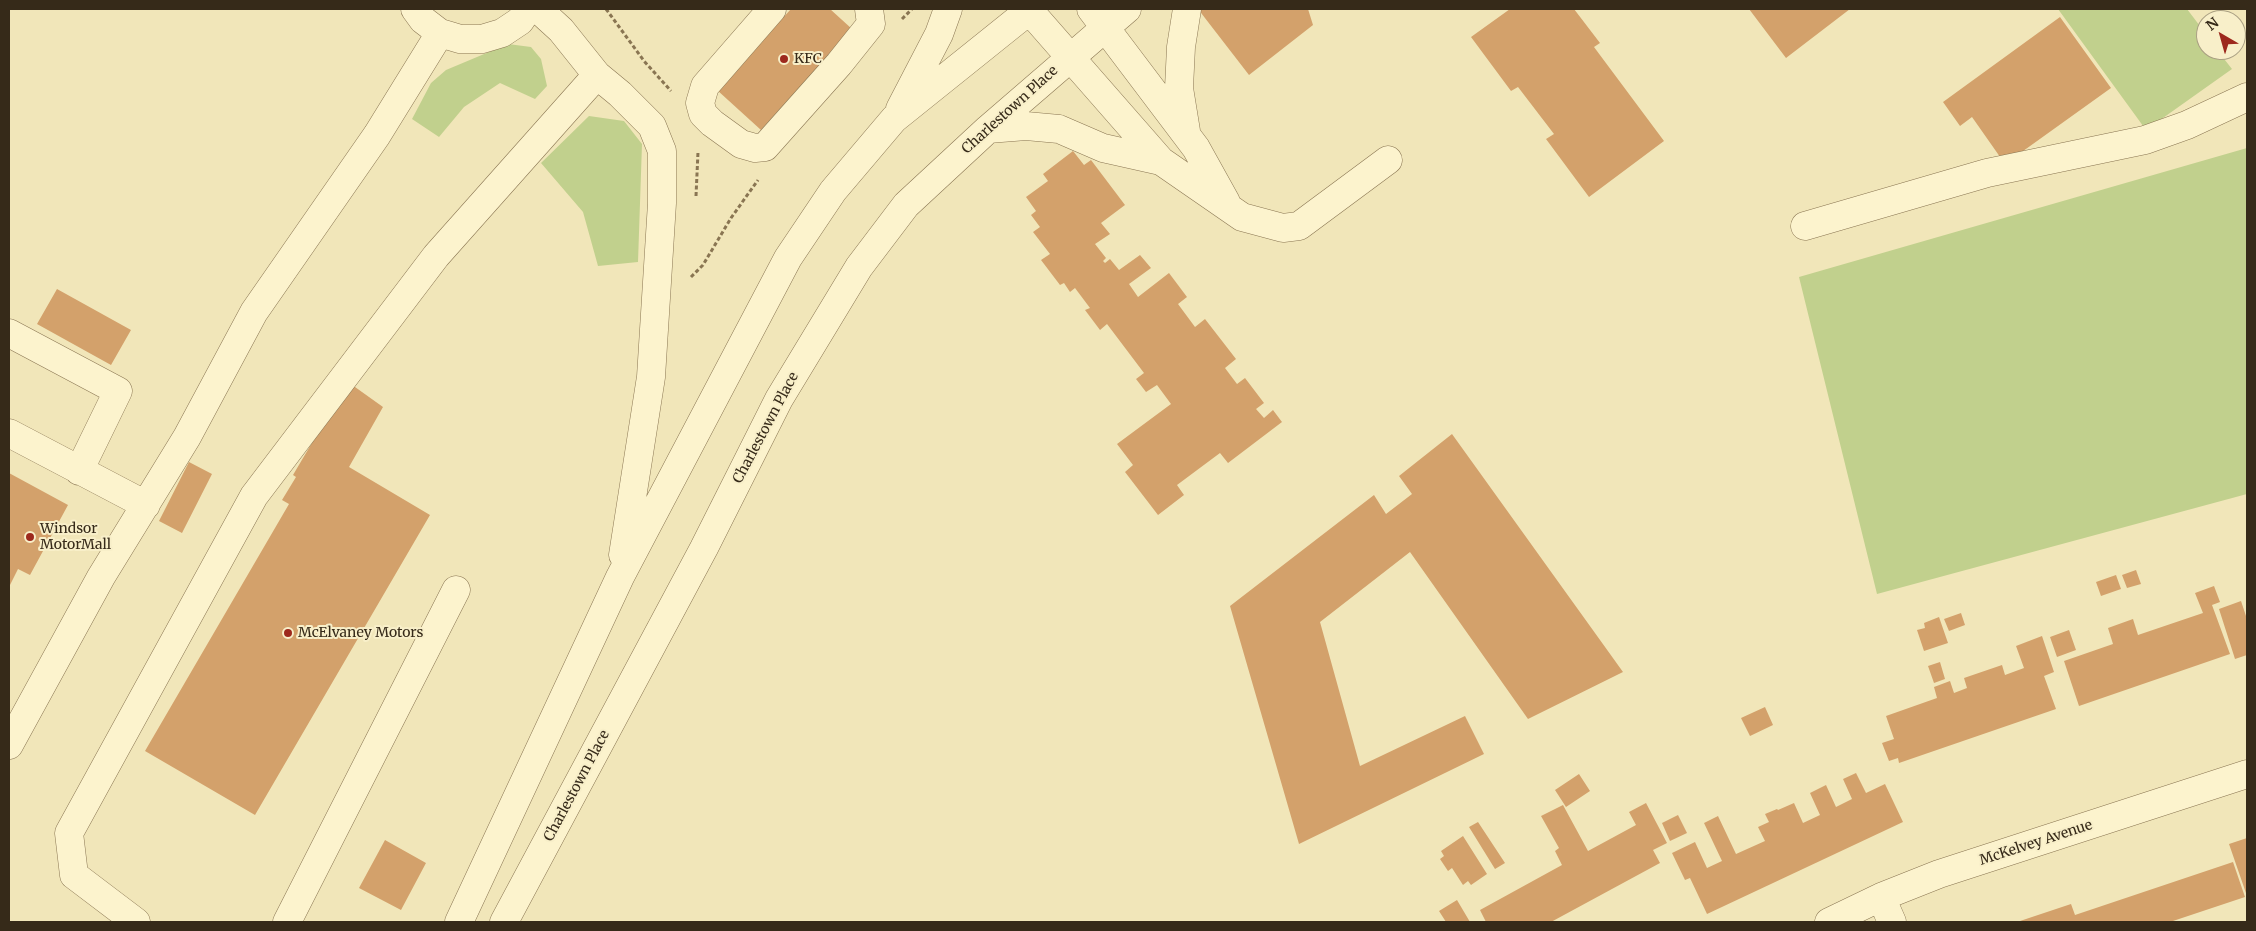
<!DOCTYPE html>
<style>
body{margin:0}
#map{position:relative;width:2256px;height:931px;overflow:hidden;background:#f1e6b9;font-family:Merriweather,serif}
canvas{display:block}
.frame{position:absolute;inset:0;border:10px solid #362a19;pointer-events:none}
.north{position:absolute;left:2196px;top:10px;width:50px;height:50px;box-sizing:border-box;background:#f8efc9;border:1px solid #aaa083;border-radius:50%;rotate:322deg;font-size:14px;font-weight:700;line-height:20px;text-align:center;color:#362a19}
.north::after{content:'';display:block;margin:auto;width:18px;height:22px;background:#9d291d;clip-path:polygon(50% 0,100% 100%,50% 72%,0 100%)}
</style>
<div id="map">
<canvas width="2256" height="931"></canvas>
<div class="frame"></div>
<div class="north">N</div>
</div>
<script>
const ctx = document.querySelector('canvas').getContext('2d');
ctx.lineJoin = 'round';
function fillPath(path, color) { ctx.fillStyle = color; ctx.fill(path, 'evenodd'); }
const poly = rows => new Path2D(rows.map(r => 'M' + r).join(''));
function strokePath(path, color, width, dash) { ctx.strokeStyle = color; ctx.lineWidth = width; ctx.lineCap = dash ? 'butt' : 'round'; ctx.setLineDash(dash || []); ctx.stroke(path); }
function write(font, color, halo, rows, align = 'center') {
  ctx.font = font + ' Merriweather,serif'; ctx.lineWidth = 4; ctx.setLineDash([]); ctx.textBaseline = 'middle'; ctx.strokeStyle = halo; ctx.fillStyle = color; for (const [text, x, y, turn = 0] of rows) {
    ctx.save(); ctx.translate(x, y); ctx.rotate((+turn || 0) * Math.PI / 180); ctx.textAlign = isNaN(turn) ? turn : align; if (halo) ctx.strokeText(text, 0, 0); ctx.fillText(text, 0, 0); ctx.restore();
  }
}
fillPath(poly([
 [2058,9,2187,9,2206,34,2206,50,2217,50,2232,69,2146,130],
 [508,44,531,47,541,59,547,86,535,99,500,83,464,107,439,137,412,119,431,83,446,70],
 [589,116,624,121,642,144,638,262,598,266,583,212,541,163],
 [2247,148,2247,494,1877,594,1799,277]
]), '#c1d08d');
fillPath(poly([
 [791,9,830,9,852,29,761,130,717,90],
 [1198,9,1308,9,1313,25,1249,75],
 [1510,9,1574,9,1600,43,1594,47,1664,141,1589,197,1546,139,1554,134,1518,87,1511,91,1471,37],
 [1749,9,1850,9,1786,58],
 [2060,17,2111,88,2005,164,1972,117,1960,126,1943,102],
 [1073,151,1084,165,1091,160,1125,205,1101,223,1110,234,1095,244,1106,258,1103,261,1105,263,1110,259,1119,270,1140,255,1151,268,1129,284,1138,297,1169,273,1187,297,1178,304,1195,327,1205,319,1236,359,1225,368,1237,384,1245,378,1264,403,1256,409,1264,418,1273,410,1282,422,1228,463,1220,453,1177,485,1184,495,1158,515,1125,472,1133,465,1117,444,1171,404,1157,385,1146,392,1136,379,1144,373,1107,324,1100,330,1085,310,1090,308,1075,288,1070,292,1064,283,1060,285,1041,260,1050,254,1033,232,1040,227,1031,215,1036,211,1026,197,1048,181,1043,174],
 [57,289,131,330,111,365,37,324],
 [348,382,383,407,349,467,430,515,255,815,145,751,289,504,282,500,296,477,293,475],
 [1452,434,1623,672,1528,719,1410,552,1320,622,1360,766,1465,716,1484,754,1299,844,1230,606,1374,495,1386,514,1412,494,1399,476],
 [189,462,212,474,182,533,159,521],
 [9,473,68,505,30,575,18,569,9,587],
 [2136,570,2141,584,2127,588,2122,575],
 [2116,575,2121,589,2101,596,2096,582],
 [2214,586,2220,602,2212,605,2230,654,2079,706,2064,661,2113,644,2108,628,2133,619,2138,635,2203,613,2195,593],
 [2241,601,2247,619,2247,655,2235,659,2219,609],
 [1961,613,1965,625,1949,631,1944,619],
 [1939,617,1948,643,1924,651,1917,630,1925,628,1924,623],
 [2069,630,2076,650,2057,657,2050,637],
 [2042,636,2054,672,2044,676,2056,709,1899,763,1898,758,1889,761,1882,743,1894,739,1886,716,1937,698,1934,687,1950,681,1954,693,1967,688,1964,678,2002,665,2005,675,2024,668,2016,646],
 [1940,662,1945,679,1934,683,1928,666],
 [1765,707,1773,725,1750,736,1741,718],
 [1856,773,1866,793,1885,784,1903,822,1707,914,1690,878,1685,880,1672,853,1695,842,1707,868,1722,861,1704,823,1718,816,1736,854,1765,841,1758,827,1769,822,1765,814,1777,809,1778,810,1794,803,1803,823,1820,815,1810,793,1826,785,1836,807,1852,799,1843,779],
 [1579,774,1590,791,1566,807,1555,790],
 [1646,803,1667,843,1653,850,1660,863,1551,922,1486,922,1480,910,1562,865,1555,851,1559,848,1541,816,1563,805,1588,851,1636,825,1629,812],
 [1678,815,1687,833,1670,841,1662,823],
 [1478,822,1505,863,1495,869,1469,827],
 [1463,836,1487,874,1471,885,1468,881,1463,885,1452,868,1448,871,1440,859,1444,856,1441,851],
 [2247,838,2247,896,2229,844],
 [385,840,426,863,401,910,359,888],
 [2233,862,2245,897,2170,922,2017,922,2071,904,2075,915],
 [1457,900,1470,922,1446,922,1439,911]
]), '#d3a16b');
const minor = poly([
 [415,9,423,20,440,33,460,39,482,39,502,33,520,21,528,9],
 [538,9,561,30,597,75,620,94,652,126,662,151,662,203,651,377,623,555],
 [772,9,705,86,700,103,703,114,712,123,741,144,755,148,765,147,839,64,871,24,869,9],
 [1028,9,1161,161,1242,217,1283,228,1299,226,1388,160],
 [1091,9,1196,148,1226,202],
 [900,109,939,34,948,9],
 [988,129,1026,126,1059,129,1103,148,1161,161],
 [1186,131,1179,88,1181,47,1187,9],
 [1805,226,1987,173,2145,140,2187,125,2247,97],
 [9,333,118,391,79,471],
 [9,433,146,505],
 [9,745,101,577,187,437,254,312,377,135,440,33],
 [1881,897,1892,922],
 [136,922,74,875,69,833,254,496,436,256,597,75],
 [287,922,456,590],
 [459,922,620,577,788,258,833,191,894,119,1031,9],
 [504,922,704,548,779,399,859,267,906,205,988,129,1127,9],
 [1829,922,1881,897,1939,874,2247,774]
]);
strokePath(minor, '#897552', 29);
strokePath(poly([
 [606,9,644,61,671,91],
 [902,19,912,9],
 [696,196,698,152],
 [691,277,703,265,731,218,758,180]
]), '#897552', 3, [4, 2.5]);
strokePath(minor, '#fcf3cd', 28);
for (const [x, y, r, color] of [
 [784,59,5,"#9d291d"],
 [30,537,5,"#9d291d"],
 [288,633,5,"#9d291d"]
]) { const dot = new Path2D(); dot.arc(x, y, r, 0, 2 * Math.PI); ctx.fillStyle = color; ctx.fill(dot); strokePath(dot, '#f8efc9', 2); }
write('14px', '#362a19', '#f8efc9', [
 ["KFC",794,59],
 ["Windsor",40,529],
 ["MotorMall",40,545],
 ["McElvaney Motors",298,633]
], 'left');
write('14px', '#362a19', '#f8efc9', [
 ["Charlestown Place",1010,110,-42],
 ["Charlestown Place",766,428,-62],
 ["Charlestown Place",577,786,-62],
 ["McKelvey Avenue",2036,843,-18]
]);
</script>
